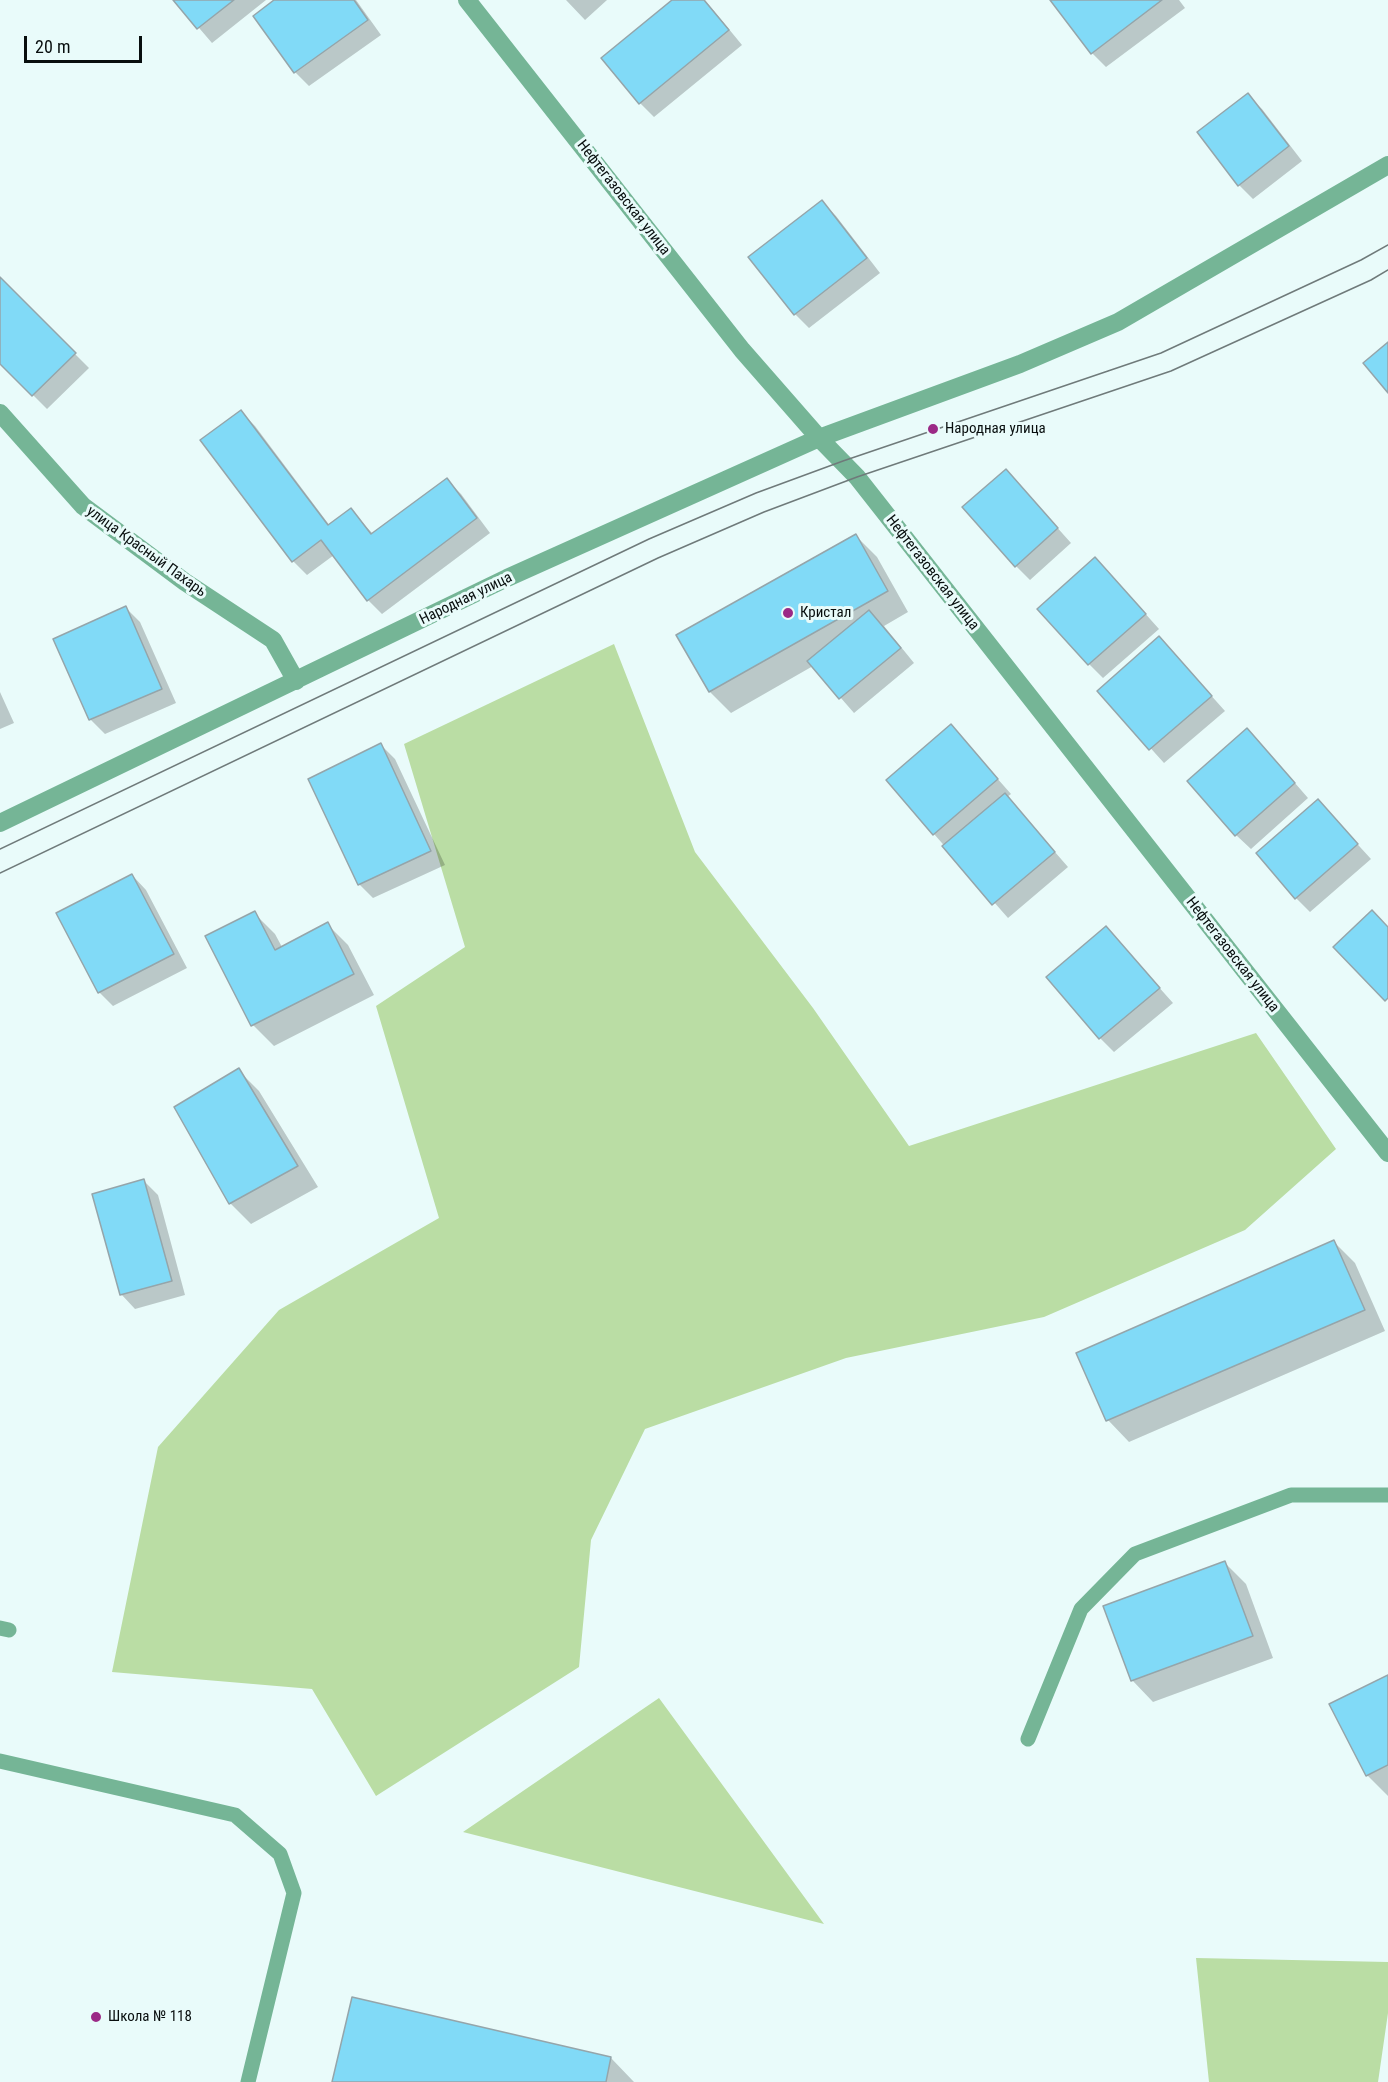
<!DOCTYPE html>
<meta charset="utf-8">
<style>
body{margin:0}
#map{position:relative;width:1388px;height:2082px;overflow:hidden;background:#e9fbfa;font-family:"Roboto Condensed",sans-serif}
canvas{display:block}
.scale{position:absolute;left:24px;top:36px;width:118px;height:27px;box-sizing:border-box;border:3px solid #080e0e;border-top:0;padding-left:8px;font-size:18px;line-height:21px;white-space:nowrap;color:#080e0e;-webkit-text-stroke:4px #e9fbfa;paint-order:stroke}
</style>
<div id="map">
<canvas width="1388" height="2082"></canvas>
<div class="scale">20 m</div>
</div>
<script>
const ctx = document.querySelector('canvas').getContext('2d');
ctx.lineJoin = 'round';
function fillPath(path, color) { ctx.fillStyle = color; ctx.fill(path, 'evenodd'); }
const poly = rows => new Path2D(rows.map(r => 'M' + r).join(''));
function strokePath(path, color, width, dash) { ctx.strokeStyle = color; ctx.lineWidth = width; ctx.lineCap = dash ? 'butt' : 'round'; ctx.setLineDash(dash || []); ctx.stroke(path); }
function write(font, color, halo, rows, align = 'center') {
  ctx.font = font + ' "Roboto Condensed",sans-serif'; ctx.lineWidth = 6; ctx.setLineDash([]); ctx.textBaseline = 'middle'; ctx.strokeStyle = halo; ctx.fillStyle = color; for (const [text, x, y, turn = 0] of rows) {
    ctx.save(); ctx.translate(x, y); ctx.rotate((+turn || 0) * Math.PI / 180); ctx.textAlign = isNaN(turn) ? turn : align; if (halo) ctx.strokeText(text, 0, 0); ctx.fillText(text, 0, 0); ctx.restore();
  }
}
fillPath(poly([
 [614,644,695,852,813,1008,909,1146,1256,1033,1336,1149,1245,1230,1044,1317,846,1358,645,1429,591,1540,579,1667,376,1796,312,1689,112,1672,158,1447,279,1310,439,1218,376,1006,465,947,404,744],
 [659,1698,824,1924,463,1832],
 [1196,1958,1388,1962,1388,2013,1378,2082,1209,2082]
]), '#badda4');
fillPath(poly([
 [175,0,266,0,212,43],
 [277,0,356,0,381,35,309,86,295,72,255,16],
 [566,0,607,0,585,20],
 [674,0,705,0,742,45,654,117,640,103],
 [1052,0,1179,0,1185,8,1106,67,1092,53],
 [1247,95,1262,109,1302,161,1253,199,1239,185],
 [822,202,836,216,880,273,809,328,795,314],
 [0,279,89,368,47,409,0,362],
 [241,412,255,426,330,526,351,510,373,534,446,479,461,494,490,533,382,614,368,600,334,555,307,575,293,561],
 [1020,486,1071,543,1030,580,1016,566],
 [856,536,877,557,908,612,884,626,914,663,854,713,813,666,731,713,710,692],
 [1109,573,1159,629,1103,678,1089,664],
 [126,608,140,622,176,703,105,734,90,719],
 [1173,653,1225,711,1164,763,1099,691],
 [0,692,14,723,0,729],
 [951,726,1011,794,1007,797,1068,867,1008,918,934,834],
 [1261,744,1308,798,1251,849,1236,835],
 [381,745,395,759,445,865,373,898,359,884],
 [1318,801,1371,859,1310,912,1296,898],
 [132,875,146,890,187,968,113,1006,99,992],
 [254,913,275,934,282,947,327,924,348,945,374,995,274,1046,253,1025],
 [1106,928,1173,1003,1114,1052,1100,1038],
 [238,1070,259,1091,318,1187,251,1224,230,1203],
 [144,1181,158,1195,185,1295,135,1309,121,1294],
 [1334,1242,1355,1263,1385,1331,1129,1442,1108,1420,1078,1353],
 [1225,1563,1246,1584,1273,1658,1153,1702,1132,1680],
 [1388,1676,1388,1796,1367,1775],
 [611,2058,634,2082,334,2082]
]), '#0003');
const building = poly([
 [173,0,234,0,197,29,173,0],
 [274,0,354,0,368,20,294,73,253,16,274,0],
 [672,0,704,0,729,30,639,104,601,58,672,0],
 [1050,0,1162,0,1091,54,1050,0],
 [1248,93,1289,146,1238,186,1197,132,1248,93],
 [822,200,867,258,794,315,748,257,822,200],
 [0,277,76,353,32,396,0,364,0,277],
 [1388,342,1388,393,1363,363,1388,342],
 [241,410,328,525,351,508,371,534,447,478,477,518,367,601,321,540,292,562,200,440,241,410],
 [1006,469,1058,528,1015,567,962,507,1006,469],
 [856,534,888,591,709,692,676,635,856,534],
 [1095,557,1146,614,1088,665,1037,609,1095,557],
 [126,606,162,689,89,720,53,639,126,606],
 [869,610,901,648,839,699,807,661,869,610],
 [1159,636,1212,696,1149,750,1097,691,1159,636],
 [951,724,998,779,933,835,886,780,951,724],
 [1247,728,1295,783,1235,836,1187,781,1247,728],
 [381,743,431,851,358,885,308,779,381,743],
 [1005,793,1055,852,992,905,942,846,1005,793],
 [1318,799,1358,844,1295,899,1256,853,1318,799],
 [132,874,174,954,98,993,56,913,132,874],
 [1372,910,1388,927,1388,998,1385,1001,1333,947,1372,910],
 [255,911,275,950,328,922,354,974,251,1026,205,936,255,911],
 [1106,926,1160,988,1099,1039,1046,977,1106,926],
 [239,1068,298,1166,229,1204,174,1107,239,1068],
 [144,1179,172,1281,120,1295,92,1194,144,1179],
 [1334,1240,1365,1310,1106,1421,1076,1353,1334,1240],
 [1225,1561,1253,1636,1131,1681,1103,1606,1225,1561],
 [1388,1675,1388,1765,1366,1776,1329,1704,1388,1675],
 [352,1997,611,2057,606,2082,332,2082,352,1997]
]);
fillPath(building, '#81daf7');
strokePath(building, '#95a5aa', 1.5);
strokePath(poly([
 [0,1628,9,1630],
 [1028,1739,1081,1609,1135,1554,1291,1495,1388,1495],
 [0,1761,235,1815,280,1854,294,1893,248,2082]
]), '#75b596', 15);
strokePath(poly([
 [467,0,742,350,819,438,857,477,1388,1153],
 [0,413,83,506,185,582,273,640,296,681],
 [0,823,507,578,819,438,1020,364,1118,322,1388,165]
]), '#75b596', 18);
strokePath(poly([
 [0,849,649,539,756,493,843,461,1161,353,1361,260,1388,245],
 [0,873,658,558,764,512,857,477,1171,371,1371,280,1388,270]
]), '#6f7a7a', 1.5);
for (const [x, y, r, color] of [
 [933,429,6,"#9b2986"],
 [788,613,6,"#9b2986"],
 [96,2017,6,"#9b2986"]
]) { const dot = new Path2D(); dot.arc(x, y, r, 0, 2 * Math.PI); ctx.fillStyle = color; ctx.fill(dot); strokePath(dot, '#e9fbfa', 2); }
write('15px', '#080e0e', '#e9fbfa', [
 ["Нефтегазовская улица",623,198,52],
 ["улица Красный Пахарь",146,552,36],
 ["Нефтегазовская улица",932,573,52],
 ["Народная улица",466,599,-26],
 ["Нефтегазовская улица",1232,955,52]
]);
write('15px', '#080e0e', '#e9fbfa', [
 ["Народная улица",945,429],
 ["Кристал",800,613],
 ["Школа № 118",108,2017]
], 'left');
</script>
